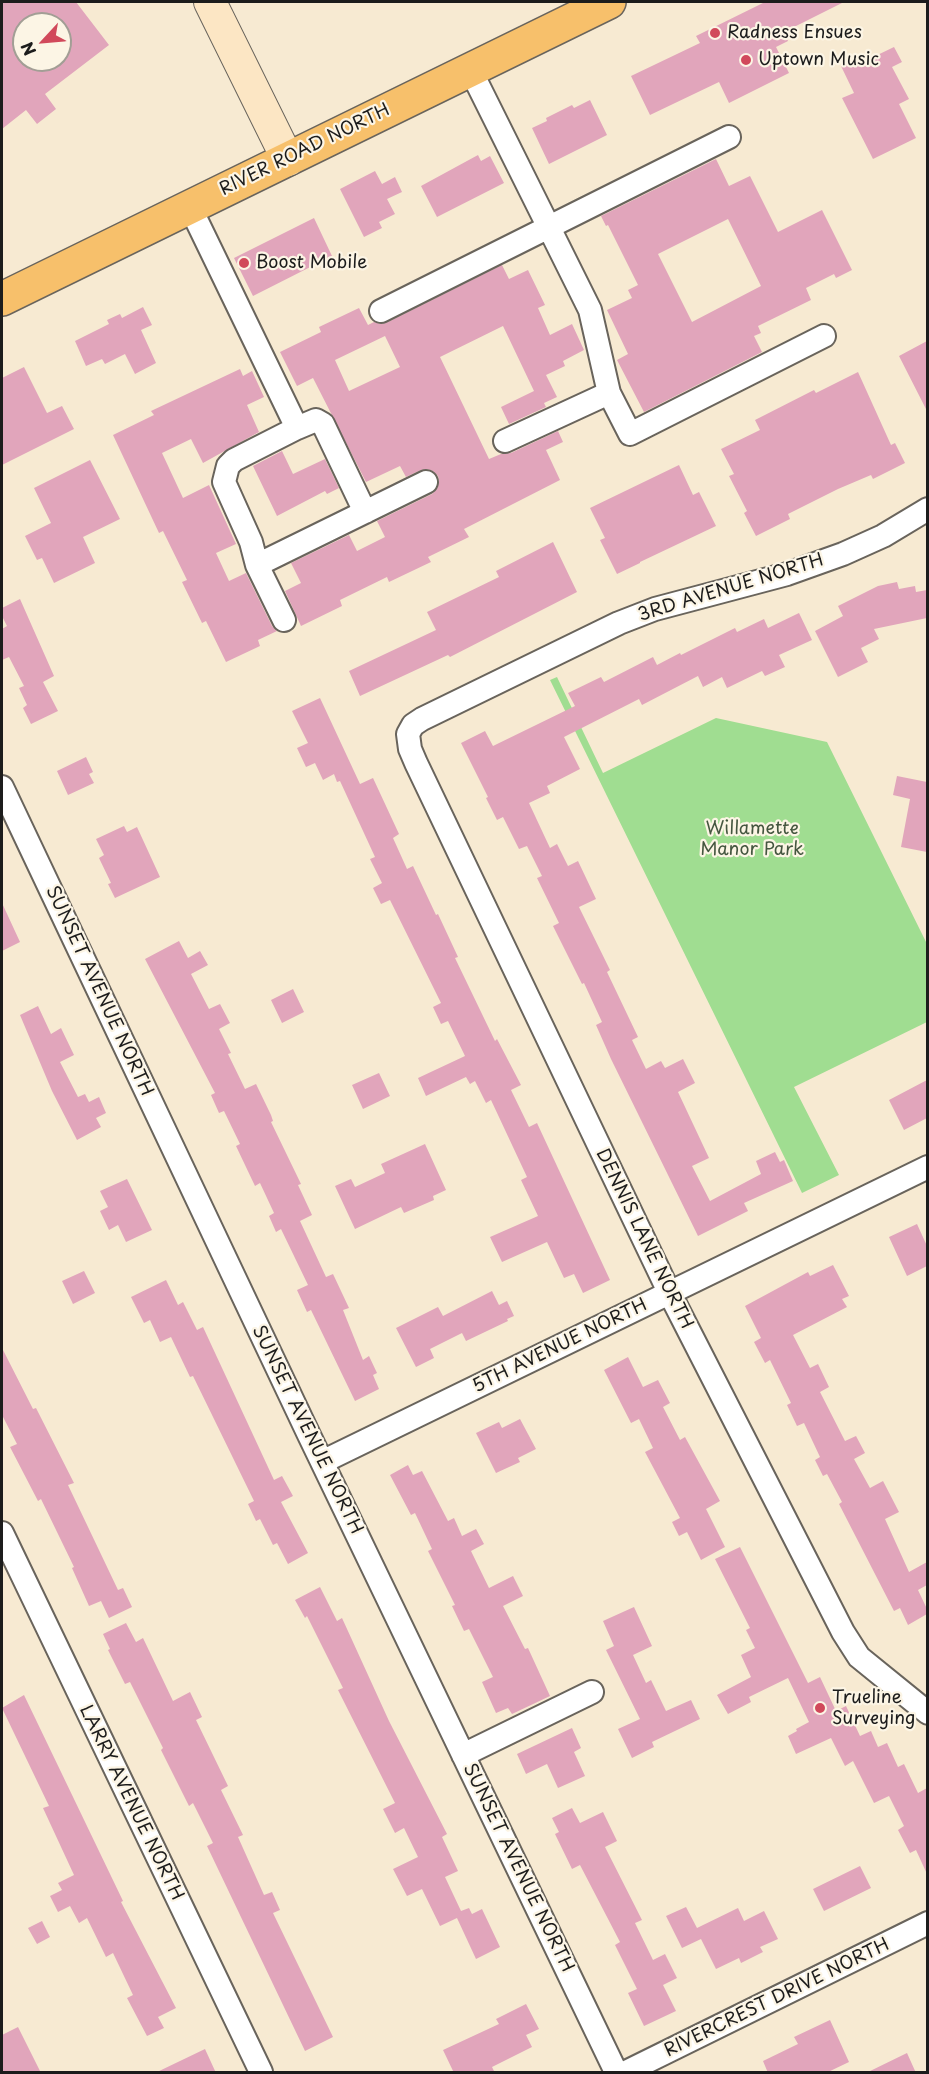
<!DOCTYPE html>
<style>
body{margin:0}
#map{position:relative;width:929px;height:2074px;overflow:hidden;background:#f7ead2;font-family:"Playpen Sans",sans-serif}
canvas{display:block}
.frame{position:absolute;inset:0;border:3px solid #1c1c1c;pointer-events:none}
.north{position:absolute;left:12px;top:12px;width:60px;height:60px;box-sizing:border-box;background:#fcf5e5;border:2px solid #a29e95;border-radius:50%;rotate:244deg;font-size:16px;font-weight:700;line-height:24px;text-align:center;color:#1c1c1c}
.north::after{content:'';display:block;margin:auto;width:21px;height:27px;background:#d1495b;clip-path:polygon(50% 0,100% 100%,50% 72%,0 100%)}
</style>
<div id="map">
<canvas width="929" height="2074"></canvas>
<div class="frame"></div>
<div class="north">N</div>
</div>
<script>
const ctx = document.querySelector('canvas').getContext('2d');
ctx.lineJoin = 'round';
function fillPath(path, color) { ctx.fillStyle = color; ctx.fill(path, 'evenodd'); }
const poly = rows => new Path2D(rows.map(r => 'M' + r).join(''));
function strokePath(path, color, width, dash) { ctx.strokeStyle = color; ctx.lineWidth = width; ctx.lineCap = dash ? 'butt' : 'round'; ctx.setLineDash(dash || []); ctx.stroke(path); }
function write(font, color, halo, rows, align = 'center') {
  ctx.font = font + ' "Playpen Sans",sans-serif'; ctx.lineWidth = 4.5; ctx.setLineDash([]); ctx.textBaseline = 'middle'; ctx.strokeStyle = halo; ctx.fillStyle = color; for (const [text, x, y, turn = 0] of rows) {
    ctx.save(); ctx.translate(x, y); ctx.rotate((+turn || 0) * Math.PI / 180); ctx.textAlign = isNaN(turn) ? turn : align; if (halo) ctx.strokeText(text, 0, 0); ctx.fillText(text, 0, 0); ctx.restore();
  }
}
fillPath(poly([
 [557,677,603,773,716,718,827,742,928,946,927,1022,794,1087,839,1175,802,1193,550,680]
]), '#a0dd91');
fillPath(poly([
 [2,2,76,2,109,45,45,94,56,109,37,124,26,110,2,129],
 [24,24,60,24,60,60,24,60],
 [765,2,844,2,784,32,788,41,776,47,789,73,729,103,719,82,650,115,631,76,700,43,696,36],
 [894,47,902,62,892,67,909,99,899,104,916,138,873,159,842,98,854,93,841,66,863,56,865,61],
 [590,100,607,135,549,164,532,128,547,121,546,118,572,105,574,108],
 [478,155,481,161,490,156,504,183,437,217,421,186],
 [716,159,729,186,750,176,778,232,822,210,852,270,836,278,834,274,806,288,811,300,758,326,761,333,754,336,762,352,644,412,617,360,628,354,607,310,632,298,628,290,638,285,608,225,606,226,601,216],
 [728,219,761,286,692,322,658,254],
 [375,171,382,184,395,177,402,192,387,199,395,214,379,222,382,228,364,237,340,189],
 [314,218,332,256,253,296,234,258],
 [502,265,509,279,528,270,545,305,538,308,550,335,572,324,584,350,563,361,565,366,546,375,557,397,544,403,546,407,509,424,501,407,534,391,503,326,440,357,489,459,501,454,511,453,558,431,563,442,546,450,560,480,464,529,469,537,428,557,431,562,389,582,387,577,340,600,342,606,301,626,285,591,301,583,291,563,349,535,357,551,385,537,377,521,432,494,437,489,439,482,438,476,433,471,427,469,421,470,406,477,400,466,366,482,313,378,297,386,280,352,321,332,319,327,359,308,368,325,374,322,380,324,386,323],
 [385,336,400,367,349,391,335,360],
 [143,307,152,325,141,330,156,363,135,374,125,354,105,364,102,359,86,366,75,341,109,324,107,320,120,314,122,318],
 [927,341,927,411,899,356],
 [24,367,47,413,62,406,74,429,2,465,2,378],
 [240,369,243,376,252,371,264,397,247,405,259,432,203,463,191,439,162,453,183,498,209,485,236,544,216,553,229,581,246,573,272,626,277,631,258,640,260,646,226,662,206,621,202,623,182,582,187,580,163,531,159,533,113,435,154,415,151,411],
 [858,372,891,445,895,443,905,463,873,479,871,475,838,489,788,514,790,519,756,536,744,513,747,511,729,476,734,474,721,449,760,430,755,420,814,390,816,393],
 [282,451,293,474,325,459,339,488,327,494,325,491,277,516,253,466],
 [90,460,120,519,83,537,95,563,54,583,42,558,37,560,25,536,51,523,34,488],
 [679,465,693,495,699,492,716,526,640,562,640,563,617,574,600,540,605,538,590,508],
 [553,542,577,592,450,657,448,655,360,696,349,671,436,630,427,612,499,577,496,571],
 [897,582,899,589,915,586,916,592,927,590,927,618,874,629,879,639,861,648,868,662,838,677,815,631,843,616,838,606,878,586],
 [20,599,54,676,43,682,58,711,31,724,23,708,27,705,19,688,24,686,9,657,2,660,2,629,7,626,2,616,2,608],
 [799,613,812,640,779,655,785,667,765,676,762,671,727,688,722,677,703,687,698,676,642,705,639,699,564,737,580,769,547,786,550,793,529,803,550,848,557,844,568,866,578,861,596,899,579,907,610,970,607,972,638,1037,632,1040,646,1069,661,1061,665,1068,683,1059,695,1083,678,1092,709,1158,692,1166,710,1201,761,1174,756,1161,775,1152,780,1162,784,1160,793,1181,744,1203,748,1211,698,1236,611,1059,596,1025,602,1022,584,983,582,984,553,926,559,923,537,878,542,876,527,846,519,849,503,817,497,820,486,798,488,797,461,743,485,731,493,746,575,706,568,693,601,677,604,682,653,657,657,665,680,653,681,655,735,628,737,632,764,619,768,628],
 [320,698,360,784,373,778,399,834,393,838,407,869,413,866,436,915,438,914,458,957,455,958,495,1041,497,1039,521,1085,511,1090,529,1127,537,1123,610,1280,583,1293,574,1274,564,1278,547,1242,502,1262,490,1237,538,1216,521,1180,527,1177,491,1100,486,1103,475,1081,470,1084,466,1077,426,1096,418,1078,465,1056,448,1021,441,1024,433,1007,441,1003,390,900,381,904,373,888,382,883,370,859,375,857,340,781,337,782,334,774,323,780,315,763,306,767,297,748,308,743,292,711],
 [86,757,93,772,89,774,94,783,68,795,57,771],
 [897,776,927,782,927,852,901,847,910,799,893,795],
 [124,826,127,832,137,827,160,877,115,898,108,884,111,883,99,858,104,855,96,839],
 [2,903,20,942,2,951],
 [179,941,188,958,200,951,208,965,191,974,209,1009,220,1004,230,1023,219,1029,231,1053,228,1054,245,1089,256,1084,271,1115,273,1121,271,1122,301,1184,298,1185,312,1215,300,1221,326,1277,333,1274,349,1308,343,1310,363,1360,369,1356,377,1373,373,1375,379,1389,355,1401,311,1310,307,1312,297,1290,308,1285,281,1229,276,1232,269,1216,274,1213,260,1183,255,1186,236,1146,240,1144,224,1111,219,1113,211,1095,215,1093,145,959],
 [293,989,304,1012,282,1023,271,1000],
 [38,1006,51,1034,61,1028,74,1055,60,1062,78,1097,85,1094,89,1102,99,1097,106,1113,96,1118,101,1127,77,1140,52,1091,20,1015],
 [379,1073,390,1096,363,1109,352,1085],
 [927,1080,927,1118,904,1130,889,1100],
 [425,1144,446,1190,433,1196,434,1200,404,1213,401,1207,355,1229,335,1186,351,1179,355,1187,385,1173,381,1164],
 [127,1179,152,1230,126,1242,118,1225,109,1230,100,1211,108,1207,100,1191],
 [917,1224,927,1246,927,1266,907,1276,889,1237],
 [833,1265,849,1296,842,1299,847,1307,793,1335,810,1368,818,1364,829,1387,820,1392,845,1441,856,1436,865,1453,854,1459,870,1488,883,1481,899,1512,885,1519,909,1572,927,1562,927,1585,918,1590,927,1609,927,1614,908,1625,900,1608,894,1611,839,1504,842,1502,827,1474,823,1476,815,1460,820,1457,804,1423,797,1426,787,1405,791,1403,770,1360,765,1363,754,1342,761,1338,745,1306,808,1272,810,1276],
 [84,1271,95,1293,73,1304,62,1281],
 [166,1280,178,1305,183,1302,197,1330,203,1327,274,1480,282,1476,293,1496,281,1502,308,1553,288,1564,277,1543,273,1545,260,1519,256,1521,248,1504,254,1501,193,1376,190,1377,171,1337,160,1342,150,1320,144,1323,131,1297],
 [492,1291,499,1305,507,1301,514,1316,507,1319,508,1321,466,1341,462,1333,430,1349,434,1358,416,1367,396,1328,438,1307,443,1316],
 [2,1348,33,1409,36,1408,74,1483,68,1485,118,1590,123,1588,132,1607,109,1618,101,1601,89,1606,72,1568,74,1567,41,1499,38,1501,10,1447,17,1444,2,1415],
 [628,1357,643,1387,658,1380,670,1403,663,1407,680,1440,685,1437,720,1501,706,1509,725,1547,701,1560,687,1532,679,1536,672,1522,680,1518,645,1452,653,1448,639,1419,631,1423,604,1370],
 [520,1419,536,1449,518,1458,520,1462,496,1473,476,1433,499,1422,502,1428],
 [408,1465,413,1475,422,1471,448,1521,454,1518,462,1536,476,1529,484,1544,471,1551,489,1588,513,1576,523,1596,503,1606,525,1649,528,1648,550,1696,512,1714,508,1708,496,1713,482,1682,493,1677,469,1629,464,1631,452,1606,455,1605,428,1551,432,1549,415,1513,411,1515,390,1475],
 [740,1547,808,1683,820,1677,836,1711,846,1706,860,1736,871,1731,878,1747,887,1743,898,1767,904,1764,918,1793,927,1788,927,1874,916,1850,910,1853,898,1830,904,1826,889,1796,874,1803,853,1761,845,1766,831,1738,796,1754,788,1736,797,1731,796,1729,809,1722,788,1678,749,1697,751,1702,728,1714,717,1695,751,1677,741,1655,755,1648,746,1630,750,1628,715,1559],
 [320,1587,337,1621,342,1618,389,1721,447,1834,442,1837,458,1871,445,1877,461,1911,469,1908,472,1914,482,1909,500,1947,476,1959,457,1918,440,1926,422,1889,407,1896,393,1869,418,1857,404,1828,395,1833,383,1809,395,1803,338,1690,343,1688,307,1616,305,1618,295,1600],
 [634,1607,652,1646,633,1655,646,1683,651,1680,666,1711,691,1700,700,1719,652,1742,654,1747,632,1758,618,1729,640,1719,606,1650,614,1646,603,1621],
 [126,1623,136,1642,143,1638,173,1701,190,1692,202,1717,196,1720,228,1786,221,1790,243,1835,238,1837,264,1895,272,1892,280,1910,273,1913,333,2037,305,2051,207,1846,213,1843,193,1803,189,1806,161,1750,163,1748,130,1682,125,1684,108,1650,110,1649,103,1634],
 [24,1695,123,1901,121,1902,176,2008,158,2017,164,2028,147,2036,127,1998,133,1995,113,1953,106,1957,87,1918,79,1923,70,1906,58,1912,50,1896,62,1890,58,1883,74,1875,43,1808,49,1806,2,1708],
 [572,1728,581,1748,574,1752,585,1776,558,1788,547,1764,526,1774,517,1754],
 [572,1808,580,1823,603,1812,617,1841,605,1847,642,1920,635,1923,653,1960,665,1954,677,1978,663,1985,676,2011,644,2026,628,1993,637,1989,615,1945,620,1942,580,1865,572,1869,555,1834,559,1832,552,1818],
 [860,1866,871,1888,824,1911,813,1889],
 [686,1907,697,1928,738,1908,744,1921,764,1911,778,1939,760,1947,763,1952,741,1963,739,1958,716,1969,701,1939,682,1948,666,1916],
 [42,1921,50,1937,37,1944,28,1928],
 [526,2004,539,2029,526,2035,532,2047,492,2067,495,2073,454,2073,443,2050,499,2024,496,2019],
 [830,2020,849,2062,826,2073,768,2073,763,2061,798,2044,794,2037],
 [18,2027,41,2073,2,2073,2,2035],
 [205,2049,216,2073,155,2073],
 [907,2053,916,2073,866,2073]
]), '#e1a5bb');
const street = poly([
 [470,69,590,310,609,393,630,434,824,336],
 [190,207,297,428,234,460,228,466,224,482,251,542,257,565,284,620],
 [381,311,729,137],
 [297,428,316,420,323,424,365,512],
 [505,441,609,393],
 [928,509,883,536,843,554,787,574,655,609,619,623,422,719,413,725,408,734,410,749,416,763,669,1292,843,1632,859,1657,928,1713],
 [257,565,426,482],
 [2,787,309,1435,616,2072],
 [322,1462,928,1167],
 [2,1533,261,2072],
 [463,1755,592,1692],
 [626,2072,928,1923]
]);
const secondary = poly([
 [210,2,288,160]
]);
const primary = poly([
 [2,299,609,2]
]);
strokePath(street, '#69645c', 26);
strokePath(secondary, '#69645c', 34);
strokePath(primary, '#69645c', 36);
strokePath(street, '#fff', 22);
strokePath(secondary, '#fce6c4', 32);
strokePath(primary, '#f7c06b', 33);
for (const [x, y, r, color] of [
 [715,33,6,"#d1495b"],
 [746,60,6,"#d1495b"],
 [244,263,6,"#d1495b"],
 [820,1708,6,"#d1495b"]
]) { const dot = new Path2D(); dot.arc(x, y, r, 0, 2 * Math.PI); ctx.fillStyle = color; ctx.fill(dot); strokePath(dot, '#fcf5e5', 2); }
write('18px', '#1c1c1c', '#fcf5e5', [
 ["Radness Ensues",727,33],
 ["Uptown Music",758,60],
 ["Boost Mobile",256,263],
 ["Trueline",832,1698],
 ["Surveying",832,1719]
], 'left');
write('18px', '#1c1c1c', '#fcf5e5', [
 ["RIVER ROAD NORTH",305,150,-26],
 ["3RD AVENUE NORTH",731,588,-17],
 ["SUNSET AVENUE NORTH",99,991,65],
 ["DENNIS LANE NORTH",644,1239,64],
 ["5TH AVENUE NORTH",560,1346,-26],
 ["SUNSET AVENUE NORTH",307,1430,64],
 ["LARRY AVENUE NORTH",131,1803,64],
 ["SUNSET AVENUE NORTH",518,1868,64],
 ["RIVERCREST DRIVE NORTH",777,1998,-26]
]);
write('18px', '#44563f', '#fcf5e5', [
 ["Willamette",752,829],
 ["Manor Park",752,850]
]);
</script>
